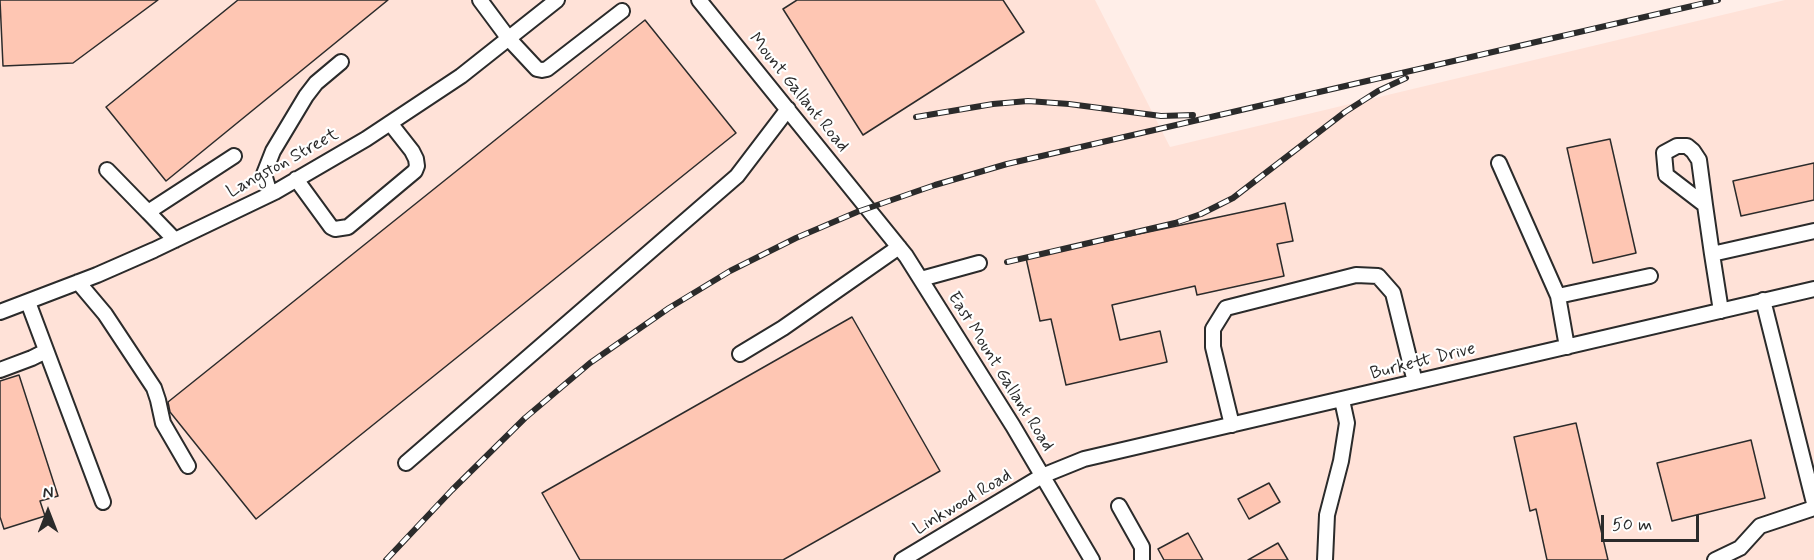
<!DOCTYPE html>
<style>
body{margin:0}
#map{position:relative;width:1814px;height:560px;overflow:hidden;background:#ffeee8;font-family:Mynerve,sans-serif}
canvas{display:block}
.north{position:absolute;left:18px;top:482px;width:60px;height:60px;-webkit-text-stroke:4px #fff;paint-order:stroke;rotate:0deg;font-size:16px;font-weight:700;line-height:24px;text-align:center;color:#2b2b2b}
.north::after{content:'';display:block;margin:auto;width:21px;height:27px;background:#2b2b2b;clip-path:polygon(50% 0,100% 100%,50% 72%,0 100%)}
.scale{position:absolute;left:1601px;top:515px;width:98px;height:27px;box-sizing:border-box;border:3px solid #2b2b2b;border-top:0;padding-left:8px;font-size:18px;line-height:21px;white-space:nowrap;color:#2b2b2b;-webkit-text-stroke:4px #fff;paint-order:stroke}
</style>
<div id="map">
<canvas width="1814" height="560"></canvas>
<div class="north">N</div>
<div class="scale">50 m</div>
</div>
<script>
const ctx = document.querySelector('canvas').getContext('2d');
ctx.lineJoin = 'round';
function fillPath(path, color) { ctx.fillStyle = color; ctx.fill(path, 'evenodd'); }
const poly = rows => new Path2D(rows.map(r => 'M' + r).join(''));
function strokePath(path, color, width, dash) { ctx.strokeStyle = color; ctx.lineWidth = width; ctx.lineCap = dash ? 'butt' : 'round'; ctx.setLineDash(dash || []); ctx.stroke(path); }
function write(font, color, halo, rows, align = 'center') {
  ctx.font = font + ' Mynerve,sans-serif'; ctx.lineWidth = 4.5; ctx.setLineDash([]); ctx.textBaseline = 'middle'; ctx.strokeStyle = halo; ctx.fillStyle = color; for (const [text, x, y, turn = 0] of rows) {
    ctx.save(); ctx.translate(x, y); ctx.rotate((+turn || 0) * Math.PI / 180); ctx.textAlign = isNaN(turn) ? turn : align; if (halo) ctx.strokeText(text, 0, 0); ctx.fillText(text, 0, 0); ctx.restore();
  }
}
fillPath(poly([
 [0,0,1095,0,1170,147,1785,0,1814,0,1814,560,0,560]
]), '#ffe2d8');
const building = poly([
 [0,0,158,0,73,63,3,66,0,0],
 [238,0,388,0,166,181,106,107,238,0],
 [797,0,1003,0,1024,32,863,135,783,9,797,0],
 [645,20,736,133,256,519,170,412,168,402,645,20],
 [1610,139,1636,253,1593,263,1567,148,1610,139],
 [1814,163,1814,200,1741,216,1733,181,1814,163],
 [1285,203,1293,241,1277,244,1284,276,1197,295,1195,286,1112,305,1120,340,1160,331,1167,362,1066,385,1051,319,1040,321,1026,258,1285,203],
 [852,317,940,471,783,560,580,560,542,493,852,317],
 [19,375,58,496,40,501,45,516,4,529,0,517,0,381,19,375],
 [1576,423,1608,560,1547,560,1536,509,1530,511,1514,437,1576,423],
 [1751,440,1765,498,1672,521,1657,463,1751,440],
 [1269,483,1280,502,1249,519,1238,499,1269,483],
 [1188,533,1203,560,1164,560,1158,549,1188,533],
 [1278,543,1288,560,1248,560,1278,543]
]);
fillPath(building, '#fec6b3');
strokePath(building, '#2b2b2b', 1.5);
const minor = poly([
 [480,0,509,39,537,69,542,70,547,69,622,11],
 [699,0,906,256,1013,426,1092,560],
 [1499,163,1558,296],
 [107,170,148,212,234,156],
 [296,179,331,227,335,229,348,227,415,171,417,166,416,159,412,151,390,123],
 [270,194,264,174,273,151,306,96,316,83,341,62],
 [1705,205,1666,175,1664,153,1677,146,1687,146,1693,151,1699,160,1705,205,1712,254,1721,311],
 [148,212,175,240],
 [1712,254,1814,231],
 [921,279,979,263],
 [78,282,105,314,154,388,158,400,163,423,188,466],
 [1763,300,1814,503],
 [28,302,103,502],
 [0,312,97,275,154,250,275,192,366,139,461,76,557,0],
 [1567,347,1558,296,1650,276],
 [740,354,783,328,899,247],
 [0,370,32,358,46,351],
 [1232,425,1213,347,1213,329,1226,308,1356,275,1378,276,1393,293,1415,382],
 [406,463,737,176,788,109],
 [1119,506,1142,547,1142,560],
 [902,560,1042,476,1084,459,1814,289],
 [1325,560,1327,515,1341,461,1347,423,1342,400],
 [1715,560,1740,548,1760,526,1814,508]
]);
strokePath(minor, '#2b2b2b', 18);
strokePath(minor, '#fff', 14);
const rail = poly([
 [916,117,993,104,1028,101,1069,104,1161,116,1193,115],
 [1007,262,1175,223,1201,214,1233,198,1345,112,1378,91,1406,78],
 [386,560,452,490,525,418,590,363,669,308,730,271,796,238,857,212,935,185,1007,164,1718,0]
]);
strokePath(rail, '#2b2b2b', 6);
strokePath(rail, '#fff', 4, [11]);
write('18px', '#2b2b2b', '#fff', [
 ["Mount Gallant Road",798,93,51],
 ["Langston Street",283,164,-29],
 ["Burkett Drive",1423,362,-14],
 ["East Mount Gallant Road",1000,372,58],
 ["Linkwood Road",963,503,-31]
]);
</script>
